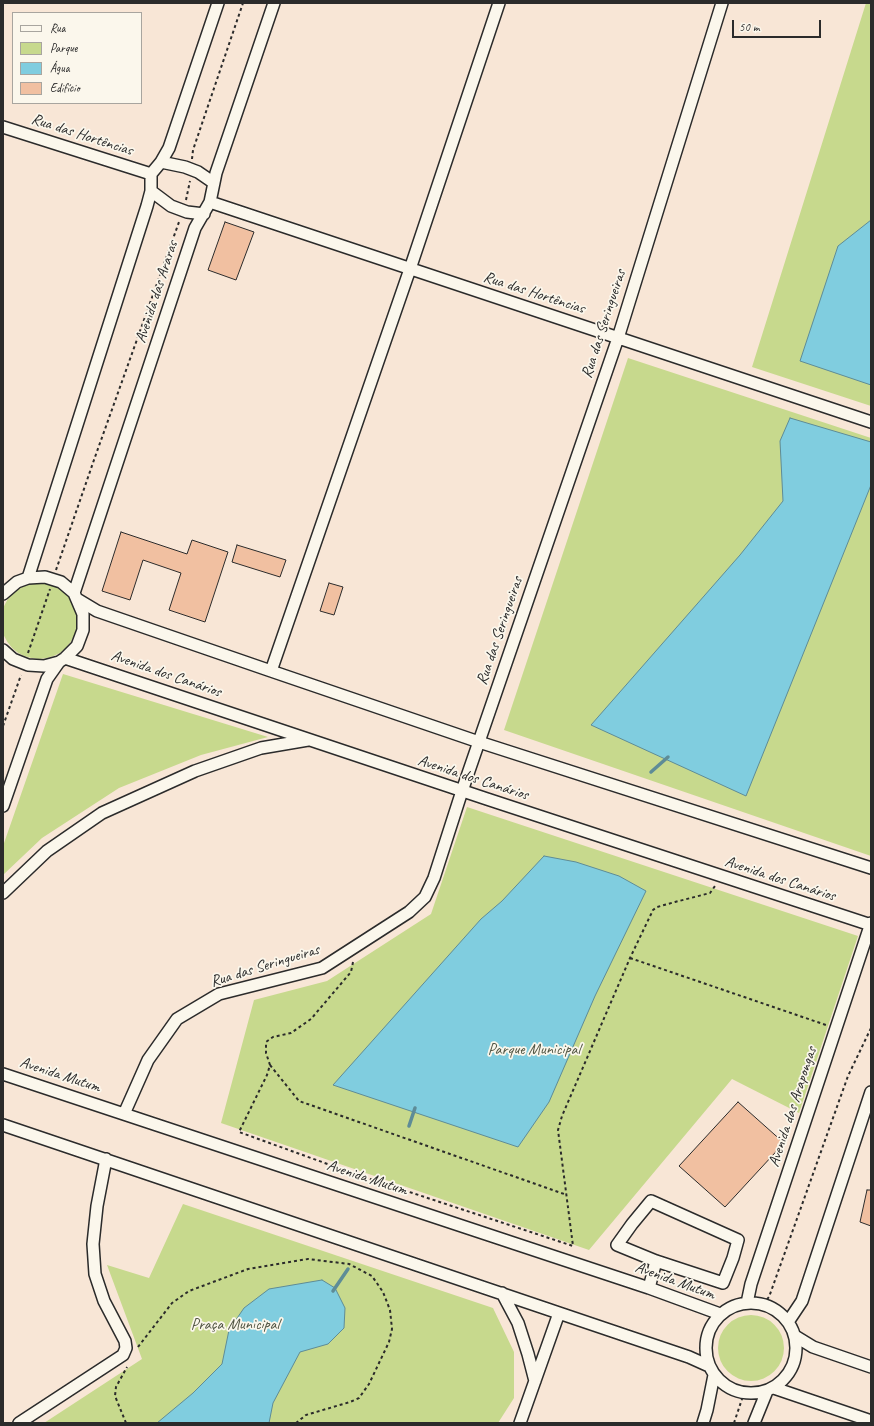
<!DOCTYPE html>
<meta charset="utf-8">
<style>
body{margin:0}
#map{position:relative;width:874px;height:1426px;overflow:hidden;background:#f8e6d6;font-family:Caveat,sans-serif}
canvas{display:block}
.frame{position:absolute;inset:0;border:4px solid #2b2b2b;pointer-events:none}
.legend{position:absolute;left:12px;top:12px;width:130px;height:92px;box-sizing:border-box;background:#fbf7ec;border:1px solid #a8a59f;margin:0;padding:5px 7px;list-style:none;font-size:12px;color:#2b2b2b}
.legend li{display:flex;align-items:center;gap:8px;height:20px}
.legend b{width:20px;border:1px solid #a8a59f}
.scale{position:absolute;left:732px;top:20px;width:89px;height:18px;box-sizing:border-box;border:2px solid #2b2b2b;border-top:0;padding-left:5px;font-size:12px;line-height:14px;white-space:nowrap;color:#2b2b2b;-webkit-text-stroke:3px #fbf7ec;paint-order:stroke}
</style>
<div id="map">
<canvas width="874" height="1426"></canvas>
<div class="frame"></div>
<ul class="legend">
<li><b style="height:5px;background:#fbf7ec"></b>Rua</li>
<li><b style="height:11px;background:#c7d98d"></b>Parque</li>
<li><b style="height:11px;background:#80cddf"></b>Água</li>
<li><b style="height:11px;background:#f1c0a1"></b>Edifício</li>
</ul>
<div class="scale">50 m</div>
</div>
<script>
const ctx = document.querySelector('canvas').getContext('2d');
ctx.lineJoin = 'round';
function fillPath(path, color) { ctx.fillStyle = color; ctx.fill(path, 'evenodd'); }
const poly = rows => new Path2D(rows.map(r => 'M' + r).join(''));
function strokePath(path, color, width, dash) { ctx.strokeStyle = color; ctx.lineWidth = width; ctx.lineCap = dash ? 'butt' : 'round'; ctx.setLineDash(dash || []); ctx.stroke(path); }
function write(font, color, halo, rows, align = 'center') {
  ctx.font = font + ' Caveat,sans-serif'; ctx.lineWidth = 3.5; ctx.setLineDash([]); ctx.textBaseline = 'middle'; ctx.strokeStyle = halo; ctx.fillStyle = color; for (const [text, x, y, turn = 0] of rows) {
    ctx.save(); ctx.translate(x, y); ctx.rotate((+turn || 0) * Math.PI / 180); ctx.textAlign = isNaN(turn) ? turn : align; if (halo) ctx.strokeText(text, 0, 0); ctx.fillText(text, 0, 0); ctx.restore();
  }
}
fillPath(poly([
 [866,3,871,3,871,406,752,367],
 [628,358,871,438,871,856,504,730],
 '1 621a38 38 0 1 1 76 0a38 38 0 1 1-76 0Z',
 [63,674,268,737,201,755,119,788,42,838,3,875,3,846],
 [467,807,858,936,799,1113,732,1079,589,1250,221,1123,254,1000,327,981,431,914],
 [183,1204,493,1308,514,1352,514,1398,498,1423,44,1423,142,1359,107,1265,149,1278],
 '718 1348a33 33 0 1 1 66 0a33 33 0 1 1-66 0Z'
]), '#c7d98d');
const water = poly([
 [871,220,871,385,800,361,838,246,871,220],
 [790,418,871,442,871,485,746,796,591,725,740,555,783,501,780,441,790,418],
 [544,856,576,862,619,876,646,891,595,996,549,1102,518,1147,333,1085,481,919,502,901,544,856],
 [322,1280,335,1288,345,1308,344,1328,328,1344,300,1352,273,1403,269,1423,157,1423,193,1393,222,1364,229,1330,244,1308,269,1289,322,1280]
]);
fillPath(water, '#80cddf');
strokePath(water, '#5e8c97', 1);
strokePath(poly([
 [651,772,668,757],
 [409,1126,415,1108],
 [333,1291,348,1269]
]), '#5e8c97', 3.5);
const building = poly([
 [225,222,254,232,236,280,208,270,225,222],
 [121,532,187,554,192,540,228,552,205,622,169,610,181,573,143,560,130,600,102,591,121,532],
 [237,545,286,560,280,577,232,562,237,545],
 [329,583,343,587,334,615,320,611,329,583],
 [738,1102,784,1143,725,1207,679,1166,738,1102],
 [867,1190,871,1190,871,1226,860,1222,867,1190]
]);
fillPath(building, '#f1c0a1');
strokePath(building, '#2b2b2b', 1);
const minor = poly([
 [3,127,151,174],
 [161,162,185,167,198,172,214,183],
 [151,191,171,206,187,212,204,214],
 [210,202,871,422],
 [28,578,147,206,151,191,151,174,161,162,169,148,218,3],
 [74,593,195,228,210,202,216,173,274,3],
 [3,594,17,582,28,578,45,577,61,582,74,593,83,614,83,630,77,646,65,658,59,662,44,666,28,665,13,659,3,650],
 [77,599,97,611,271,671,479,742,871,868],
 [65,658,487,799,871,925],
 [271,671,410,269,499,3],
 [3,806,47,679,59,662],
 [3,893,47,851,102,813,195,771,261,748,308,740],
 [3,1074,649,1288,720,1314],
 [124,1114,148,1060,177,1019,219,994,322,968,409,912,425,897,434,878,462,791,618,338,722,3],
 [3,1125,689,1357,709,1366],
 [651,1201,738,1240,733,1258,723,1283,656,1261,617,1245,632,1224,651,1201],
 [649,1288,656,1261],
 [502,1293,518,1323,528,1354,535,1381],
 '706 1348a45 45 0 1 1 90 0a45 45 0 1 1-90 0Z',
 [747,1303,751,1284,871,923],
 [788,1322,802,1301,871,1092],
 [795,1336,813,1347,871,1367],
 [774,1388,871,1421],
 [19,1423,123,1355,126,1348,125,1341,104,1301,95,1274,93,1244,97,1206,106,1159],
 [520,1423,559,1313],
 [703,1423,707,1410,714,1375],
 [754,1423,767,1391]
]);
strokePath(minor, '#2b2b2b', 14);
strokePath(poly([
 [192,159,193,150,243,3],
 [186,200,190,181],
 [56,570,95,457,179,222],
 [28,653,50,589],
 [3,726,21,675],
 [630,958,826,1025],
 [353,962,351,972,311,1019,291,1033,273,1037,266,1042,266,1053,270,1065,267,1075,239,1132,358,1175,573,1246,558,1130,562,1116,630,958,653,910,657,907,675,902,710,893,715,886],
 [270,1065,299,1101,567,1195],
 [763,1304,769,1297,848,1076,871,1028],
 [138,1347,172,1303,189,1291,248,1269,308,1259,349,1264,372,1276,383,1292,390,1310,392,1329,389,1342,369,1384,359,1398,350,1402,306,1415,296,1423],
 [126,1423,115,1396,116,1387,127,1367],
 [734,1423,744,1393]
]), '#2b2b2b', 2, [3, 3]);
strokePath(minor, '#fbf7ec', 11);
write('16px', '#2b2b2b', '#fbf7ec', [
 ["Rua das Hortências",82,135,18],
 ["Avenida das Araras",157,292,-72],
 ["Rua das Hortências",534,293,18],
 ["Rua das Seringueiras",604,324,-72],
 ["Rua das Seringueiras",500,631,-71],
 ["Avenida dos Canários",166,674,19],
 ["Avenida dos Canários",473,778,18],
 ["Avenida dos Canários",780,879,18],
 ["Rua das Seringueiras",265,966,-17],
 ["Avenida Mutum",60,1075,18],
 ["Avenida das Arapongas",793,1107,-72],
 ["Avenida Mutum",367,1178,18],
 ["Avenida Mutum",675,1281,20]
]);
write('16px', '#525644', '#fbf7ec', [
 ["Parque Municipal",534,1050],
 ["Praça Municipal",235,1325]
]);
</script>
